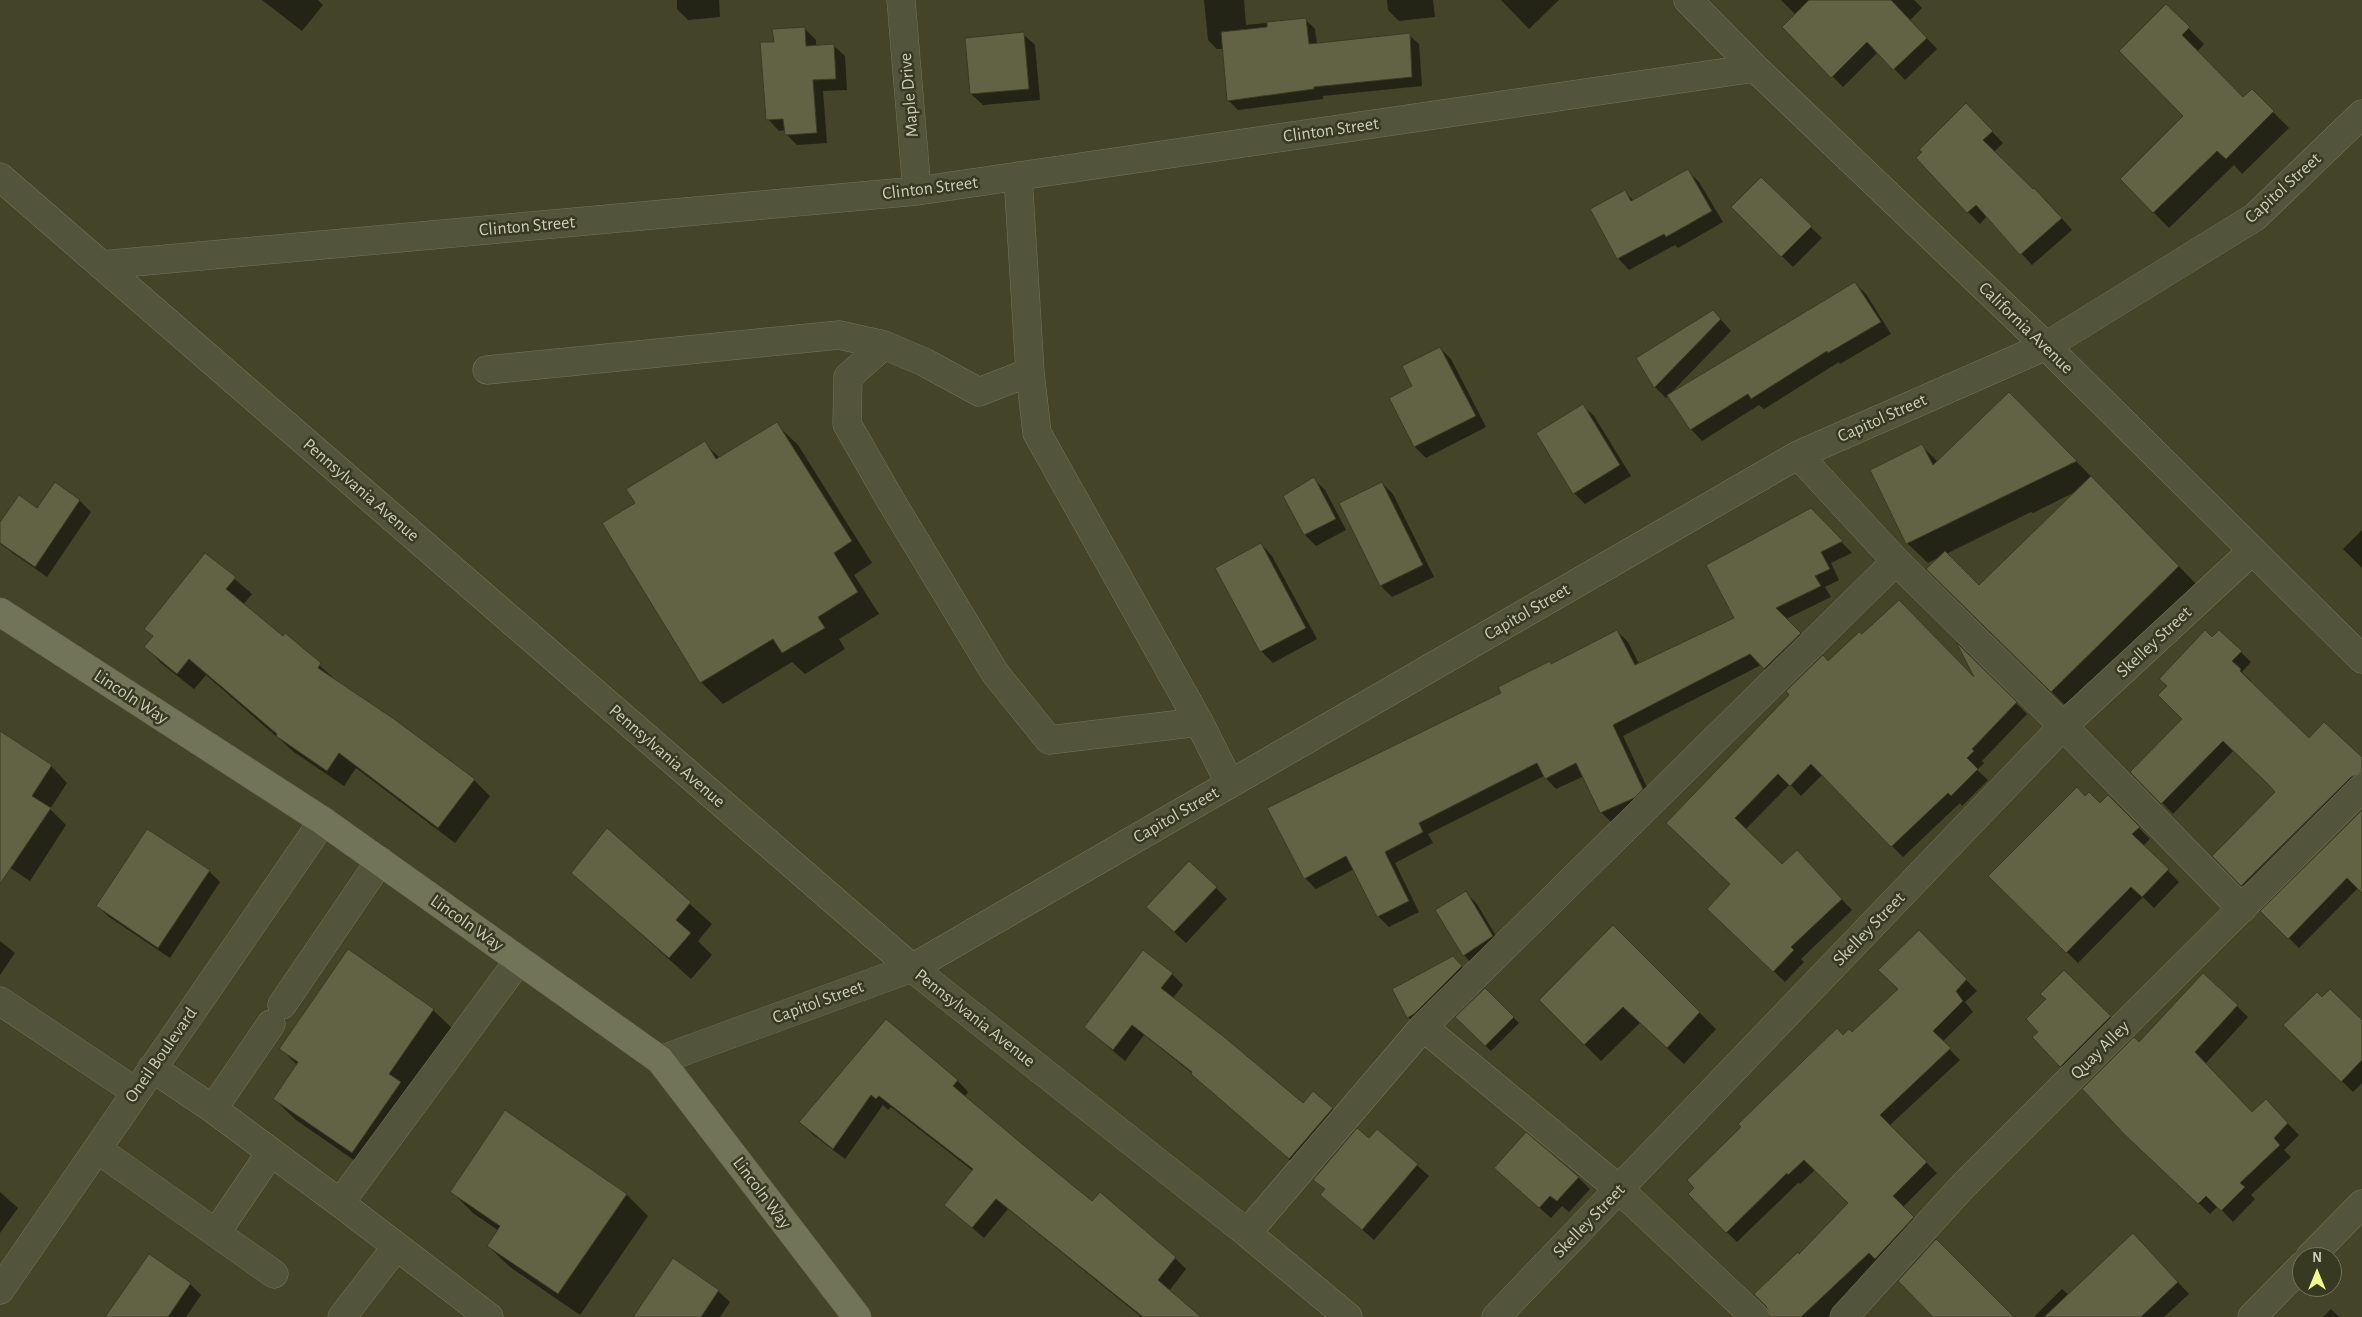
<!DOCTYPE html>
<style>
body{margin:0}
#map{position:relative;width:2362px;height:1317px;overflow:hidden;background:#434428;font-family:"Alegreya Sans",sans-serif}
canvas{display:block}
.north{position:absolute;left:2292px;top:1247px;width:50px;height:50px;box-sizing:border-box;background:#383921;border:1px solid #73745e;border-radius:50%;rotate:0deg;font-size:14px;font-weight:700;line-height:20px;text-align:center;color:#cccdba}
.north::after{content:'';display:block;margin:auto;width:18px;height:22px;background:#f0f993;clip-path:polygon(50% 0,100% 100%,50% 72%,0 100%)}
</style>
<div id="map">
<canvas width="2362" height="1317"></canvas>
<div class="north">N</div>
</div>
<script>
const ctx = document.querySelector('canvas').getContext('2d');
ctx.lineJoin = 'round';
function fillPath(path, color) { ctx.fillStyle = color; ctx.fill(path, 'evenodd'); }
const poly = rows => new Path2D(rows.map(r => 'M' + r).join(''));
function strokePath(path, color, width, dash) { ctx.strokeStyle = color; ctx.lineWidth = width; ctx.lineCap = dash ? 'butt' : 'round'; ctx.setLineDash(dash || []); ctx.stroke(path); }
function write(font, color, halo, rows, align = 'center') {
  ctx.font = font + ' "Alegreya Sans",sans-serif'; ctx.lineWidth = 5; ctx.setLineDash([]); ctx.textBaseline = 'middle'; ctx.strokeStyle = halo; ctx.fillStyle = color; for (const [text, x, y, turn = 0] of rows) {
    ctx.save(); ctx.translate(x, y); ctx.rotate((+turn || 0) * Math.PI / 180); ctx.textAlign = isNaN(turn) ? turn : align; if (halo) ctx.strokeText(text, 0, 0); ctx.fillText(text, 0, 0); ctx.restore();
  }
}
fillPath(poly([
 [262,0,318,0,323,5,302,31],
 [677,0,719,0,720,17,688,20,677,9],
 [1204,0,1244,0,1246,25,1305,19,1315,29,1317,44,1409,35,1419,44,1422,86,1323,96,1323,99,1238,110,1228,100,1223,49,1217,49,1208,40],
 [1387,0,1433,0,1435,17,1399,21,1388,10],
 [1501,0,1559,0,1529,29],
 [1781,0,1914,0,1922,8,1910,20,1937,49,1905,80,1878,52,1843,87,1784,27,1796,15],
 [2166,6,2204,44,2197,52,2243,99,2252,91,2289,128,2242,174,2234,165,2169,228,2121,179,2185,117],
 [804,28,816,40,816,46,833,45,845,56,847,90,823,91,827,143,797,145,786,134,786,130,779,131,768,119,775,43],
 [1023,34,1035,45,1040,100,983,105,971,94],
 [1966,105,2003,143,1994,152,2033,191,2046,200,2072,230,2032,265,1987,216,1980,224,1944,188],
 [1688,171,1699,182,1723,222,1678,248,1675,245,1629,270,1618,258,1625,192,1634,201],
 [1761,179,1822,238,1793,267,1733,207],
 [1855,283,1866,294,1891,334,1840,364,1839,362,1764,409,1759,405,1702,441,1691,429,1669,395,1666,398,1655,387,1713,311,1731,331,1670,394],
 [1440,348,1451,359,1486,427,1426,458,1415,447,1391,399,1413,387],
 [1582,405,1594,416,1631,476,1585,504,1574,493],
 [2029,413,2199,587,2072,712,1928,569,1940,557,1928,563,1907,543,1922,446,1938,462],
 [2077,491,1979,587,1946,554,2031,512,2033,513],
 [776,424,798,445,872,563,854,575,879,614,839,639,845,649,805,674,792,662,723,704,701,682,604,523,636,503,704,443,720,458],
 [1314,479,1325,490,1346,530,1316,546,1305,535,1285,497],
 [1382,483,1393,494,1434,577,1392,597,1381,586,1341,504],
 [55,484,80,501,91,512,47,577,0,544,0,524,37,509],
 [1811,510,1852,553,1831,563,1839,580,1825,587,1831,597,1786,619,1811,644,1776,679,1761,665,1623,736,1653,800,1612,823,1601,812,1584,776,1556,789,1544,776,1428,834,1433,843,1395,863,1419,912,1389,927,1378,916,1354,869,1316,889,1305,878,1503,693,1617,631,1628,642,1639,664,1736,618],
 [2362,530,2362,568,2343,549],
 [1261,544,1272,556,1317,639,1273,663,1261,651],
 [205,554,252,594,243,605,283,637,285,635,337,681,474,780,490,796,455,843,356,768,344,786,294,752,206,675,194,689,162,664,146,647,154,637,146,629],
 [2219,631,2251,662,2242,672,2251,681,2250,682,2309,740,2362,759,2362,768,2359,771,2362,774,2362,787,2253,896,2214,856,2276,792,2234,750,2173,814,2132,772,2184,719,2212,639],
 [1961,649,2027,714,1982,761,1984,763,1977,770,1988,780,1962,806,1960,803,1903,857,1822,775,1801,796,1790,784,1745,830,1782,866,1807,863,1852,910,1801,959,1804,962,1785,982,1709,909,1732,885,1679,834,1828,662,1977,682],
 [0,736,51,766,67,783,50,809,66,825,30,881,0,861],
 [2085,797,2100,805,2108,797,2150,839,2143,846,2179,882,2154,908,2143,897,2078,963,1990,876],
 [2362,812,2362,890,2358,888,2299,948,2262,911],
 [607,830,712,924,698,941,712,955,691,979,573,873],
 [209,871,220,882,170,958,109,917,97,906],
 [1216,888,1227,899,1186,943,1159,918],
 [1466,893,1477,904,1503,948,1475,967,1464,955],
 [1613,927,1716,1029,1684,1064,1640,1023,1601,1061,1540,1000],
 [1919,932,1977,991,1965,1002,1973,1012,1942,1042,1960,1060,1889,1126,1937,1173,1902,1208,1923,1228,1880,1262,1832,1308,1841,1317,1771,1317,1771,1312,1755,1294,1799,1256,1850,1203,1815,1170,1800,1184,1798,1183,1737,1242,1689,1194,1843,1037,1852,1034,1899,989],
 [0,941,15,953,0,975],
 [1452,958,1467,972,1413,1022,1408,1017],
 [2064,972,2122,1028,2072,1077,2034,1037,2040,1032,2048,999],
 [1172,974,1183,985,1172,999,1303,1105,1314,1093,1344,1120,1301,1170,1193,1074,1144,1035,1125,1061,1085,1027],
 [1485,990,1519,1023,1491,1051,1457,1017],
 [2322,999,2362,1022,2362,1083,2353,1092,2285,1025],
 [2237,1006,2248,1017,2205,1064,2253,1114,2266,1101,2299,1135,2284,1150,2291,1157,2251,1195,2255,1199,2233,1222,2218,1206,2210,1214,2127,1135,2139,1043],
 [433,1010,455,1031,374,1174,296,1120,274,1099,297,1065,281,1049],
 [886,1021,957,1080,968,1092,964,1097,1093,1203,1100,1194,1175,1258,1186,1269,1169,1291,1199,1317,1139,1317,1140,1316,1008,1209,984,1238,946,1205,973,1171,891,1107,888,1110,883,1105,845,1159,812,1134,801,1122],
 [1377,1130,1429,1176,1374,1240,1322,1195,1326,1190,1315,1180,1369,1139],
 [1578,1177,1590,1189,1569,1212,1562,1206,1551,1218,1507,1179],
 [451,1191,626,1194,648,1216,580,1315,510,1267,488,1246,499,1231,473,1213],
 [0,1192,18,1208,0,1233],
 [2144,1246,2189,1294,2164,1317,2034,1317,2062,1289,2069,1295],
 [673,1260,718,1291,730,1302,720,1317,635,1317],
 [190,1284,201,1295,186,1317,120,1317],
 [2331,1309,2339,1317,2323,1317]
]), '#0007');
const building = poly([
 [1809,0,1891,0,1927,38,1893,70,1867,42,1831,78,1782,27,1809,0],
 [2166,4,2190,27,2182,35,2243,97,2252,89,2274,111,2226,159,2217,151,2153,213,2120,179,2183,116,2119,51,2166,4],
 [1306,18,1309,44,1410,33,1412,77,1314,87,1314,89,1227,101,1221,32,1267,27,1267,22,1306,18],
 [805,27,806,46,834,44,836,79,813,80,817,133,785,135,783,119,766,120,760,42,774,42,772,29,805,27],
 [1024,32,1029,89,970,94,965,38,1024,32],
 [1966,103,1993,131,1983,140,2033,189,2034,188,2062,218,2020,255,1976,205,1967,213,1916,158,1922,152,1919,150,1966,103],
 [1688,169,1712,211,1666,237,1664,234,1617,259,1590,209,1625,190,1631,201,1688,169],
 [1761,177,1812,226,1781,257,1731,207,1761,177],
 [1855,282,1881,322,1828,353,1827,351,1751,399,1748,394,1690,430,1667,395,1855,282],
 [1713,310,1721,319,1654,388,1636,358,1713,310],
 [1440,347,1476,416,1414,447,1389,398,1412,386,1402,366,1440,347],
 [2009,392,2077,461,1906,544,1870,470,1922,444,1933,465,2009,392],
 [1583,404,1620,465,1573,494,1536,433,1583,404],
 [777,422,852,541,834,553,858,592,818,617,825,628,782,653,773,639,700,683,602,523,635,503,626,489,705,441,716,459,777,422],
 [2091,476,2179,566,2051,692,1926,569,1945,551,1979,585,2091,476],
 [1314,477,1336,519,1304,535,1283,496,1314,477],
 [55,482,80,500,35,567,0,543,0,522,19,495,37,508,55,482],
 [1382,482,1423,565,1380,586,1339,503,1382,482],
 [1811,508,1843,541,1821,552,1830,569,1815,576,1821,586,1776,608,1801,633,1764,669,1750,654,1613,725,1643,789,1634,798,1600,813,1576,763,1545,779,1537,763,1419,823,1423,832,1385,852,1409,901,1377,917,1346,856,1304,879,1267,808,1501,693,1498,687,1550,661,1551,664,1617,630,1635,665,1734,618,1706,565,1811,508],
 [1261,543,1306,628,1260,652,1215,568,1261,543],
 [205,553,236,577,226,589,283,636,285,633,321,663,318,668,394,719,475,779,438,828,339,753,327,771,276,736,277,734,189,659,177,674,144,647,153,636,144,629,205,553],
 [1899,600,1974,677,1956,642,2017,702,1972,749,1974,751,1967,758,1978,769,1951,796,1948,793,1891,847,1811,764,1790,786,1778,774,1735,818,1782,864,1797,850,1842,899,1791,947,1794,950,1773,972,1707,909,1730,884,1666,823,1789,695,1786,691,1823,655,1828,661,1859,632,1862,634,1899,600],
 [2205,630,2212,637,2219,630,2242,651,2232,661,2241,669,2240,671,2309,738,2324,722,2362,757,2362,773,2351,777,2241,886,2212,856,2275,792,2267,783,2223,741,2161,804,2130,772,2182,719,2158,695,2167,686,2159,679,2205,630],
 [0,731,52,765,32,796,51,808,0,884,0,731],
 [2077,787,2085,796,2089,792,2100,803,2108,795,2140,827,2132,834,2169,869,2142,897,2131,887,2066,953,1988,876,2077,787],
 [2362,810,2362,893,2347,878,2288,939,2260,911,2362,810],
 [607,828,691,902,676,920,691,933,669,958,571,873,607,828],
 [147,829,210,870,158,948,96,906,147,829],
 [1189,861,1217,887,1174,932,1146,907,1189,861],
 [1466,891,1493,936,1463,956,1435,910,1466,891],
 [1613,925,1700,1012,1667,1048,1623,1007,1584,1045,1539,1000,1613,925],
 [1919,930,1967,979,1956,991,1963,1001,1933,1031,1951,1048,1880,1115,1927,1162,1893,1196,1914,1217,1875,1259,1869,1253,1801,1317,1770,1317,1766,1306,1754,1294,1798,1252,1799,1254,1848,1203,1804,1160,1788,1175,1787,1173,1726,1233,1688,1194,1694,1188,1687,1180,1741,1127,1738,1124,1837,1028,1843,1035,1849,1029,1852,1032,1898,989,1878,970,1919,930],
 [348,949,434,1009,389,1074,401,1082,352,1153,273,1099,298,1062,279,1049,348,949],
 [1143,950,1173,973,1161,988,1223,1036,1303,1103,1313,1091,1333,1108,1289,1159,1191,1074,1192,1072,1132,1025,1113,1050,1084,1027,1143,950],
 [1453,956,1462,966,1414,1014,1407,1018,1392,989,1453,956],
 [2064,970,2111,1016,2060,1067,2032,1037,2038,1032,2026,1019,2046,999,2040,994,2064,970],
 [2203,973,2238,1005,2195,1052,2252,1112,2266,1099,2288,1123,2274,1138,2280,1145,2240,1183,2245,1187,2221,1211,2206,1196,2198,1204,2124,1134,2082,1089,2134,1037,2139,1042,2203,973],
 [1485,988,1514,1017,1485,1046,1455,1017,1485,988],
 [2330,989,2362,1020,2362,1060,2341,1082,2283,1025,2317,992,2322,997,2330,989],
 [886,1019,958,1080,953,1086,1033,1153,1092,1201,1100,1192,1176,1257,1158,1280,1201,1317,1143,1317,996,1199,972,1228,944,1205,973,1169,879,1096,876,1099,871,1095,833,1149,799,1122,886,1019],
 [505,1110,627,1194,558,1294,487,1246,500,1226,450,1192,505,1110],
 [1357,1128,1369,1138,1377,1129,1418,1164,1362,1230,1320,1195,1325,1189,1313,1180,1357,1128],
 [1526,1132,1579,1177,1557,1201,1550,1196,1539,1208,1494,1168,1526,1132],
 [2133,1233,2178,1282,2141,1317,2044,1317,2133,1233],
 [1936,1239,2014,1317,1933,1317,1898,1281,1936,1239],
 [149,1254,191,1283,168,1317,105,1317,149,1254],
 [673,1258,719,1290,701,1317,633,1317,673,1258]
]);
fillPath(building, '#626344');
strokePath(building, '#3a3b23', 1);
const minor = poly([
 [901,0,917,191],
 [1688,0,1755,68,2046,346,2362,659],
 [1018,176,1030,372,1037,433,1199,722,1230,784],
 [0,177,912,968,1247,1233,1348,1317],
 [101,265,917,191,1755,68],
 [487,370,839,335,884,345],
 [1030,372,979,392,924,362,884,345,848,377,847,424,891,501,995,673,1049,740,1199,722],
 [1798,455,1896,561,2063,726,2242,909],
 [0,1001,136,1092],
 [282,1005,380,861],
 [1423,1027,1620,1190,1755,1317],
 [660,1060,912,968,1798,455,2046,346,2255,217,2362,114],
 [152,1068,213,1109,340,1203,519,960],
 [213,1109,271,1024],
 [97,1149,274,1274],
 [340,1203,489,1317],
 [216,1233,271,1152],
 [1247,1233,1423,1027,1896,561],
 [2310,1257,2362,1204],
 [0,1290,323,821],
 [342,1317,396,1247],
 [1496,1317,2063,726,2252,551],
 [1844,1317,1963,1186,2362,788],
 [2252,1317,2302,1266]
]);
const major = poly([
 [0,612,323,821,660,1060,857,1317]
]);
strokePath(minor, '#73745e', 29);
strokePath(major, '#5f6049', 29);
strokePath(minor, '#53543c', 28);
strokePath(major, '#72745a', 28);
write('18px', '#cccdba', '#383921', [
 ["Maple Drive",909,95,-95],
 ["Clinton Street",1331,130,-8],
 ["Clinton Street",930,188,-7],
 ["Capitol Street",2283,188,-42],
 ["Clinton Street",527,226,-5],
 ["California Avenue",2026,328,44],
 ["Capitol Street",1882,418,-24],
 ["Pennsylvania Avenue",361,490,41],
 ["Capitol Street",1527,612,-30],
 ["Skelley Street",2154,642,-43],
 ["Lincoln Way",131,697,33],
 ["Pennsylvania Avenue",667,756,41],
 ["Capitol Street",1176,815,-30],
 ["Lincoln Way",467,923,35],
 ["Skelley Street",1869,929,-46],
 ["Capitol Street",818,1002,-20],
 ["Pennsylvania Avenue",975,1018,38],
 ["Quay Alley",2100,1050,-45],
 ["Oneil Boulevard",161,1055,-55],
 ["Lincoln Way",762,1193,53],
 ["Skelley Street",1589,1221,-46]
]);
</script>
